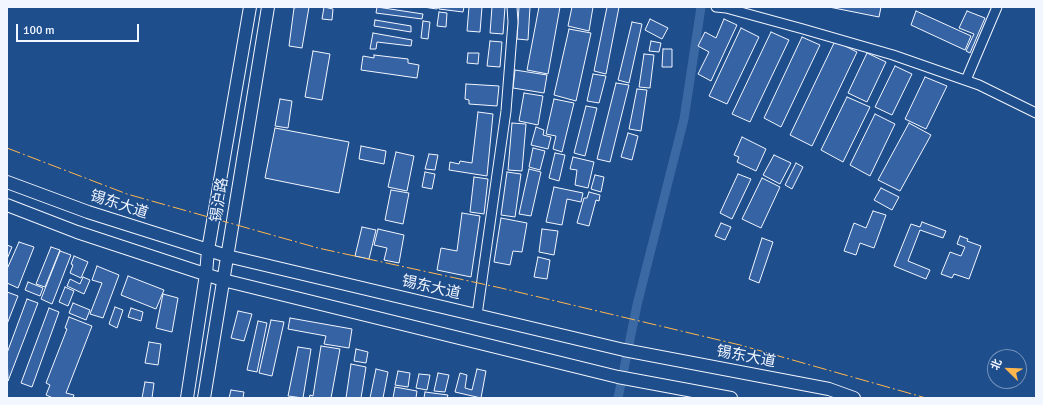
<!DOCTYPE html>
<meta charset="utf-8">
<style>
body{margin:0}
#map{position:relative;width:1043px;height:405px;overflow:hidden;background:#1f4e8c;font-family:Signika,"Noto Sans SC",sans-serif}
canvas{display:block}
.frame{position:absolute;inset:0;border:8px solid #f2f6ff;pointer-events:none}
.north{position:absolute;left:987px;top:349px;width:40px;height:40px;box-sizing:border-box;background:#1f4e8c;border:1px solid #7391ba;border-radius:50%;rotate:293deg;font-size:11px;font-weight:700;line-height:16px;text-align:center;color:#f2f6ff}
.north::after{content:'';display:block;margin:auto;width:14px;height:18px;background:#ffb74d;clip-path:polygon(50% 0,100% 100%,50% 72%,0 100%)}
.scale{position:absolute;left:16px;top:24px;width:123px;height:18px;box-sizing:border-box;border:2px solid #f2f6ff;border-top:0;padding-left:5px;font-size:12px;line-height:14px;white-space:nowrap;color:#f2f6ff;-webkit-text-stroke:3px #1f4e8c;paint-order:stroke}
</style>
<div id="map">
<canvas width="1043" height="405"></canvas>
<div class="frame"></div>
<div class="north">北</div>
<div class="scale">100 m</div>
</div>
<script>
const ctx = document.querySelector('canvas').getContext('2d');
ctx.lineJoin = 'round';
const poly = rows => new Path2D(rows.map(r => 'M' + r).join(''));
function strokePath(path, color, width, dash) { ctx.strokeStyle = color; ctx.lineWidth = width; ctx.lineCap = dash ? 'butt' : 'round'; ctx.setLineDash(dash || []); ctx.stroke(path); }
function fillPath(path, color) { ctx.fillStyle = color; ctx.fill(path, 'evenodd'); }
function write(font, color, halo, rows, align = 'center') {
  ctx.font = font + ' Signika,"Noto Sans SC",sans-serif'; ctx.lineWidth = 3; ctx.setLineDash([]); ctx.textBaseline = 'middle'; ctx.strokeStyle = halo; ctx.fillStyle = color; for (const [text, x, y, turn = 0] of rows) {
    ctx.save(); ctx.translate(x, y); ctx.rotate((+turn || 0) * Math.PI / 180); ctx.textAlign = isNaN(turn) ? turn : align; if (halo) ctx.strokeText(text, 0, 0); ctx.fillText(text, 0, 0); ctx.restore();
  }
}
strokePath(poly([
 [618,398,637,305,684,119,701,7]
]), '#3b69a3', 9);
const building = poly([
 [298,7,309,7,302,48,289,46,294,8,298,7],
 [324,7,333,9,332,20,322,19,324,7],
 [377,7,423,14,422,19,376,13,377,7],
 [423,7,438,7,437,9,423,7],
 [439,7,464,7,463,12,439,9,439,7],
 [469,7,482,7,480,32,467,31,469,7],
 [492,7,505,7,503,34,490,33,492,7],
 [519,7,530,7,528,40,517,39,519,7],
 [539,7,560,7,548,74,527,70,539,7],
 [572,7,593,7,589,31,568,26,572,7],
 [607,7,619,7,606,74,594,71,607,7],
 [829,7,881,7,879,17,829,7],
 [916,11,971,36,965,50,911,25,916,11],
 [967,11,985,18,970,53,966,51,974,34,959,28,967,11],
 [439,12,447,13,446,27,437,26,439,12],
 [650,19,668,28,662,39,645,30,650,19],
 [724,19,737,25,711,81,698,74,709,52,698,46,705,32,716,38,724,19],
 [375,20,411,26,411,32,374,26,375,20],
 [423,21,430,22,428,39,421,38,423,21],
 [632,22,642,24,629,83,618,80,632,22],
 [741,28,759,37,727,104,709,96,741,28],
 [569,29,591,33,576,101,554,95,569,29],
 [771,32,789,40,750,122,732,114,771,32],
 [373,33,412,40,411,46,377,42,376,49,370,49,373,33],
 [802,37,820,45,781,127,764,118,802,37],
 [490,41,502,42,500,67,487,66,490,41],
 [651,41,661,43,659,52,649,51,651,41],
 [835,41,857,52,812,146,790,135,835,41],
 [663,49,672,49,672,67,662,67,663,49],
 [313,51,330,54,322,100,305,97,313,51],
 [468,53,479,53,478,64,467,63,468,53],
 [867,53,886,62,867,102,848,93,867,53],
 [644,54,654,55,650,88,639,87,644,54],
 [374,55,408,59,408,63,419,65,417,78,361,70,363,56,374,58,374,55],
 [895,66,912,74,892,115,875,107,895,66],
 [515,70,547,75,544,93,513,88,515,70],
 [593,74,606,76,599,103,587,101,593,74],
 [925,77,947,86,926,129,905,119,925,77],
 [616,83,629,85,610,162,597,159,616,83],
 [466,84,499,86,497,106,469,104,469,100,465,99,466,84],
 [637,89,647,90,641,131,629,129,637,89],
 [524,93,543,96,538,125,519,121,524,93],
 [847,97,870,107,843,162,821,150,847,97],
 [280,99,292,101,288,128,275,126,280,99],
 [554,99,574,103,562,152,553,149,556,136,546,134,554,99],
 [586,106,597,108,585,156,574,153,586,106],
 [478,112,493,114,487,176,449,170,450,162,459,164,460,161,472,163,478,112],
 [875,114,895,124,870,176,850,165,875,114],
 [512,123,526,124,522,171,508,170,512,123],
 [909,123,931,135,900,191,878,180,909,123],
 [536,127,544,130,543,135,551,137,548,149,531,145,536,127],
 [275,128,349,142,339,193,265,178,275,128],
 [628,133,638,136,632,160,621,157,628,133],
 [742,137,766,149,756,171,737,162,739,157,734,155,742,137],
 [361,146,386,151,384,164,359,159,361,146],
 [533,148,545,151,540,170,529,167,533,148],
 [396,152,414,156,407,191,388,187,396,152],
 [555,153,565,155,559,181,549,178,555,153],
 [429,154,438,155,435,170,425,169,429,154],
 [774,155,791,163,780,184,763,175,774,155],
 [573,157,594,162,588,188,575,185,577,170,570,169,573,157],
 [796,163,803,167,792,189,785,185,796,163],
 [529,169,541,172,531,216,519,214,529,169],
 [425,172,435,174,432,189,422,187,425,172],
 [507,172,521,174,515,217,501,215,507,172],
 [738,174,751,179,732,219,720,213,738,174],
 [595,175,604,177,601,192,591,189,595,175],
 [474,177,488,179,484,214,470,212,474,177],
 [762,178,780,187,761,228,742,219,762,178],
 [554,187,583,193,581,202,567,199,562,225,546,222,554,187],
 [881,188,899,197,892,210,874,200,881,188],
 [391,190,409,193,403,224,385,220,391,190],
 [589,192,600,195,599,201,596,200,589,226,577,223,584,198,587,198,589,192],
 [873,211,886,215,874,248,860,243,856,255,844,251,854,223,866,228,873,211],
 [462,213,480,216,471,277,437,270,441,248,457,251,462,213],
 [501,218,527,223,522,252,513,251,510,265,494,262,501,218],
 [922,222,946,231,943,238,920,230,908,261,930,270,926,279,894,266,911,224,920,227,922,222],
 [721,223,731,227,725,240,715,236,721,223],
 [362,227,376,230,369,259,355,256,362,227],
 [378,229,404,235,399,263,384,260,387,248,374,245,378,229],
 [542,229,558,231,554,255,539,252,542,229],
 [960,236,968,239,967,241,981,246,969,279,954,274,952,278,941,274,950,252,961,256,965,247,957,244,960,236],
 [762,238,773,242,759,283,749,279,762,238],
 [19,242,34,247,18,288,7,283,7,269,19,242],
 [7,245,12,247,7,259,7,245],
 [51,247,60,250,45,287,36,284,51,247],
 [60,251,71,255,52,304,41,299,60,251],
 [74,256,88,262,81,278,70,273,73,265,71,264,74,256],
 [538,257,550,260,547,279,534,277,538,257],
 [97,266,119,275,103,318,90,314,102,283,92,280,97,266],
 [128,276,164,290,156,309,121,295,128,276],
 [83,277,90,280,84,294,67,286,70,279,80,284,83,277],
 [28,282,43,288,40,296,25,290,28,282],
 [65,287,74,291,68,306,59,302,65,287],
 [7,292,18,296,7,324,7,292],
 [163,294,178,298,172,332,156,328,163,294],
 [27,299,38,303,8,381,7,353,27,299],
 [73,303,90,310,86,320,69,313,73,303],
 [115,307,123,310,117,328,109,324,115,307],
 [49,308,59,312,32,387,21,383,49,308],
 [131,308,143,312,141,321,128,317,131,308],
 [238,311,252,314,244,341,231,338,238,311],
 [69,317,92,326,66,393,74,395,73,398,53,398,46,395,50,385,46,383,67,329,65,328,69,317],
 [290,318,352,329,349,348,324,344,326,336,288,329,290,318],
 [271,320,284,322,272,376,259,373,271,320],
 [258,321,267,323,257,372,247,370,258,321],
 [149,342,161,344,158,365,145,363,149,342],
 [321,346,340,349,331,398,309,398,310,395,313,396,321,346],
 [298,347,311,349,303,398,288,396,298,347],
 [356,349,368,352,366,363,354,361,356,349],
 [351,364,366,367,361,398,346,398,351,364],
 [376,369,388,372,383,398,370,398,376,369],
 [477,369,486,371,481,398,455,392,460,373,467,375,465,388,472,390,477,369],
 [398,371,410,373,408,387,395,385,398,371],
 [438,373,449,375,445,392,434,391,438,373],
 [419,374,430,375,427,390,416,388,419,374],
 [145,382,154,383,152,398,142,398,145,382],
 [395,387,417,391,416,398,393,398,395,387],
 [231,390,244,392,243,398,229,398,231,390],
 [425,392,448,395,447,398,424,398,425,392]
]);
fillPath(building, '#3563a3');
strokePath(building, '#f2f6ff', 1);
const minor = poly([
 [716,7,726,8,803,29,893,55,979,85,1036,113],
 [966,80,997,7],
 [477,315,506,111,513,22,512,7]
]);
const major = poly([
 [7,182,88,212,227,256,624,350,829,389,854,398],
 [7,205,77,232,223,280,618,377,731,398],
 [187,398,206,274,208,250,250,7],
 [204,398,268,7]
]);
strokePath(minor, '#f2f6ff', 11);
strokePath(major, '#f2f6ff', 14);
strokePath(minor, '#1f4e8c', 9);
strokePath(major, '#1f4e8c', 12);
strokePath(poly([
 [7,148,127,194,318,248,501,288,740,345,926,398]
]), '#ffb74d', 1, [14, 3, 2, 3]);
write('15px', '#f2f6ff', '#1f4e8c', [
 ["锡沪路",220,200,-81],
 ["锡东大道",119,205,18],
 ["锡东大道",431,288,13],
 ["锡东大道",746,357,11]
]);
</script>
